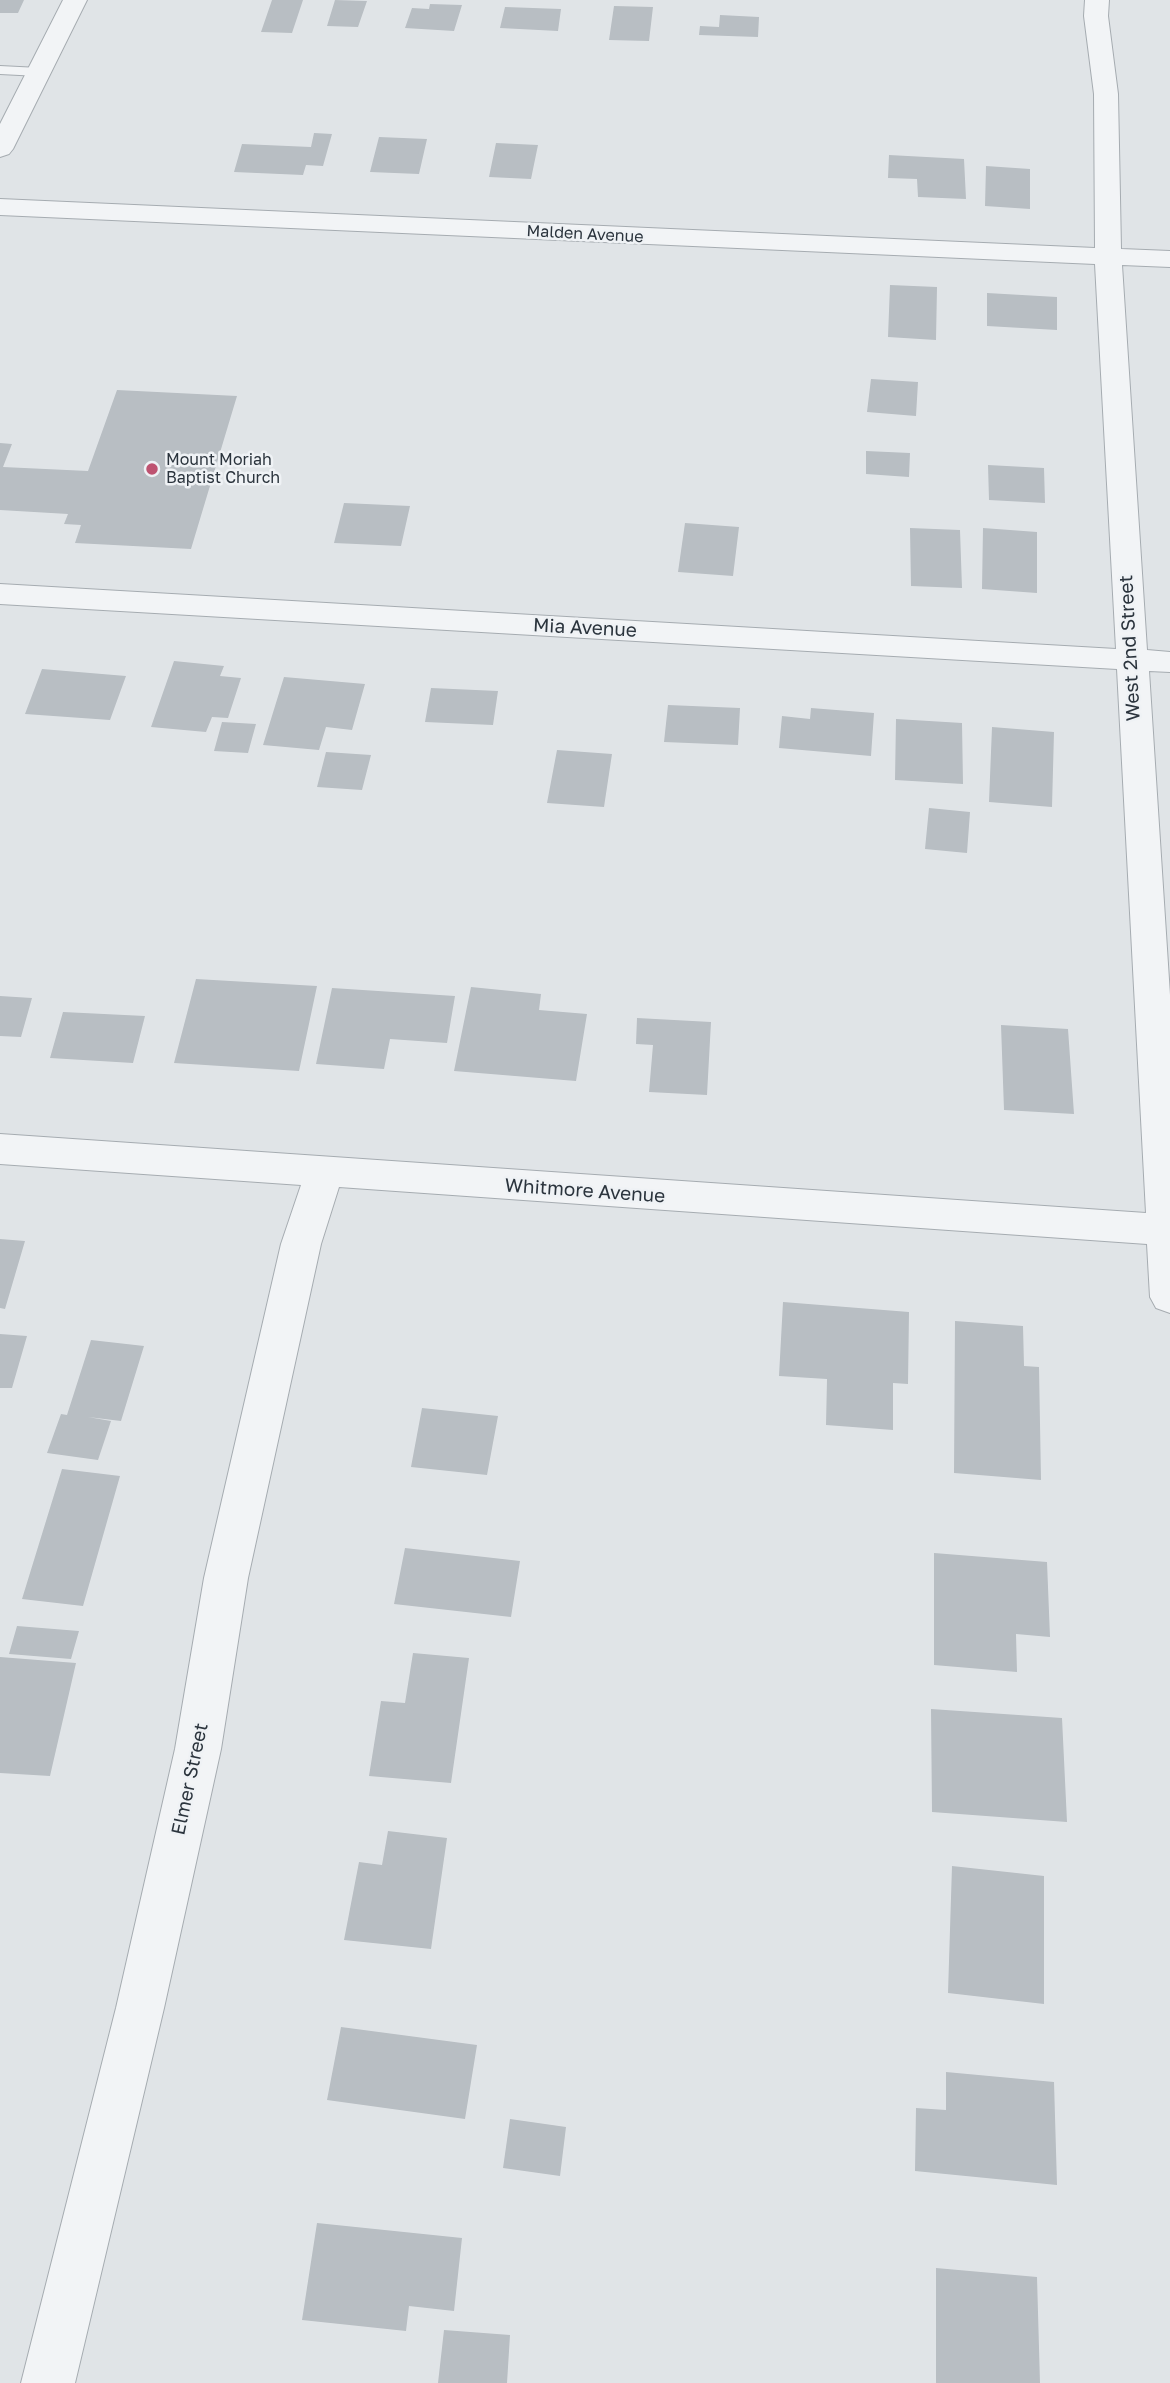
<!DOCTYPE html>
<style>
body{margin:0}
canvas{display:block;background:#e0e4e7}
</style>
<canvas width="1170" height="2383"></canvas>
<script>
const ctx = document.querySelector('canvas').getContext('2d');
ctx.lineJoin = 'round';
function fillPath(path, color) { ctx.fillStyle = color; ctx.fill(path, 'evenodd'); }
const poly = rows => new Path2D(rows.map(r => 'M' + r).join(''));
function strokePath(path, color, width, dash) { ctx.strokeStyle = color; ctx.lineWidth = width; ctx.lineCap = dash ? 'butt' : 'round'; ctx.setLineDash(dash || []); ctx.stroke(path); }
function write(font, color, halo, rows, align = 'center') {
  ctx.font = font + ' "Golos Text",sans-serif'; ctx.lineWidth = 5; ctx.setLineDash([]); ctx.textBaseline = 'middle'; ctx.strokeStyle = halo; ctx.fillStyle = color; for (const [text, x, y, turn = 0] of rows) {
    ctx.save(); ctx.translate(x, y); ctx.rotate((+turn || 0) * Math.PI / 180); ctx.textAlign = isNaN(turn) ? turn : align; if (halo) ctx.strokeText(text, 0, 0); ctx.fillText(text, 0, 0); ctx.restore();
  }
}
fillPath(poly([
 [0,0,24,0,18,13,0,13],
 [272,0,303,0,292,33,261,32],
 [335,0,367,1,358,27,327,26],
 [430,4,462,5,454,31,405,28,412,8,429,9],
 [614,6,653,7,649,41,609,40],
 [505,7,561,9,558,31,500,28],
 [720,15,759,17,758,37,699,35,700,26,719,27],
 [314,133,332,134,323,166,306,165,303,175,234,172,242,144,311,147],
 [379,137,427,139,419,174,370,172],
 [496,143,538,145,531,179,489,177],
 [889,155,964,159,966,199,918,197,917,179,888,178],
 [986,166,1030,169,1030,209,985,206],
 [890,285,937,287,936,340,888,337],
 [987,293,1057,297,1057,330,987,326],
 [871,379,918,382,916,416,867,412],
 [117,390,237,396,191,549,75,543,81,525,64,524,68,514,0,510,0,443,12,444,3,467,88,471],
 [866,451,910,453,909,477,866,474],
 [988,465,1044,468,1045,503,989,500],
 [344,503,410,506,401,546,334,543],
 [685,523,739,527,733,576,678,572],
 [910,528,960,530,962,588,911,586],
 [983,528,1037,532,1037,593,982,589],
 [174,661,224,666,220,676,241,678,228,718,212,717,206,732,151,727],
 [42,669,126,676,110,720,25,714],
 [284,677,365,684,352,730,326,727,319,750,263,745],
 [431,688,498,691,493,725,425,722],
 [668,705,740,708,738,745,664,742],
 [811,708,874,713,871,756,779,748,782,716,810,719],
 [896,719,962,723,963,784,895,780],
 [222,722,256,724,248,753,214,751],
 [992,727,1054,732,1052,807,989,802],
 [557,750,612,754,604,807,547,803],
 [326,752,371,755,362,790,317,787],
 [929,808,970,812,967,853,925,849],
 [196,979,317,986,299,1071,174,1063],
 [471,987,541,994,539,1010,587,1014,576,1081,454,1071],
 [332,988,455,996,447,1043,390,1039,384,1069,316,1064],
 [0,996,32,998,21,1037,0,1036],
 [63,1012,145,1016,133,1063,50,1058],
 [637,1018,711,1022,707,1095,649,1092,653,1045,636,1044],
 [1001,1025,1068,1029,1074,1114,1004,1110],
 [0,1239,25,1241,5,1309,0,1308],
 [783,1302,909,1312,908,1384,893,1383,893,1430,826,1425,827,1379,779,1376],
 [955,1321,1023,1326,1024,1366,1039,1367,1041,1480,954,1473],
 [0,1334,27,1336,12,1388,0,1388],
 [91,1340,144,1346,121,1421,88,1417,111,1421,98,1460,47,1453,61,1414,67,1415],
 [422,1408,498,1416,487,1475,411,1467],
 [62,1469,120,1476,83,1606,22,1599],
 [405,1548,520,1561,511,1617,394,1604],
 [934,1553,1047,1562,1050,1637,1016,1634,1017,1672,934,1665],
 [17,1626,79,1631,71,1659,9,1654],
 [413,1653,469,1658,451,1783,369,1776,381,1701,405,1703],
 [0,1657,76,1663,50,1776,0,1773],
 [931,1709,1062,1718,1067,1822,932,1812],
 [388,1831,447,1838,431,1949,344,1940,359,1862,382,1865],
 [952,1866,1044,1876,1044,2004,948,1993],
 [341,2027,477,2045,465,2119,327,2100],
 [946,2072,1054,2082,1057,2185,915,2171,916,2108,946,2110],
 [510,2119,566,2127,560,2176,503,2168],
 [317,2223,462,2238,454,2311,409,2306,406,2331,302,2320],
 [936,2268,1037,2277,1040,2383,936,2383],
 [444,2330,510,2335,507,2383,438,2383]
]), '#b8bec3');
const service = poly([
 [0,66,39,68,46,72,39,76,0,74,0,66]
]);
const minor = poly([
 [63,0,87,0,13,149,9,154,0,157,0,124,63,0],
 [1085,0,1109,0,1108,16,1118,94,1121,249,1170,251,1170,267,1122,265,1147,650,1170,652,1170,672,1149,671,1170,995,1170,1313,1156,1308,1150,1297,1147,1244,339,1187,321,1244,248,1578,221,1749,164,2008,75,2383,21,2383,116,2008,175,1749,204,1578,281,1244,301,1185,0,1164,0,1134,1146,1213,1117,669,0,604,0,584,1116,649,1095,264,0,215,0,199,1095,248,1094,94,1084,16,1085,0]
]);
strokePath(service, '#a6acb1', 2);
strokePath(minor, '#a6acb1', 2);
fillPath(service, '#f2f4f6');
fillPath(minor, '#f2f4f6');
for (const [x, y, r, color] of [
 [152,469,7,"#be5371"]
]) { const dot = new Path2D(); dot.arc(x, y, r, 0, 2 * Math.PI); ctx.fillStyle = color; ctx.fill(dot); strokePath(dot, '#eff2f5', 2.5); }
write('16px', '#2b343d', '#eff2f5', [
 ["Malden Avenue",585,234,3]
]);
write('16px', '#2b343d', '#eff2f5', [
 ["Mount Moriah",166,460],
 ["Baptist Church",166,478]
], 'left');
write('19px', '#2b343d', '#eff2f5', [
 ["Mia Avenue",585,628,3],
 ["West 2nd Street",1130,648,-93],
 ["Whitmore Avenue",585,1191,4],
 ["Elmer Street",190,1779,-78]
]);
</script>
